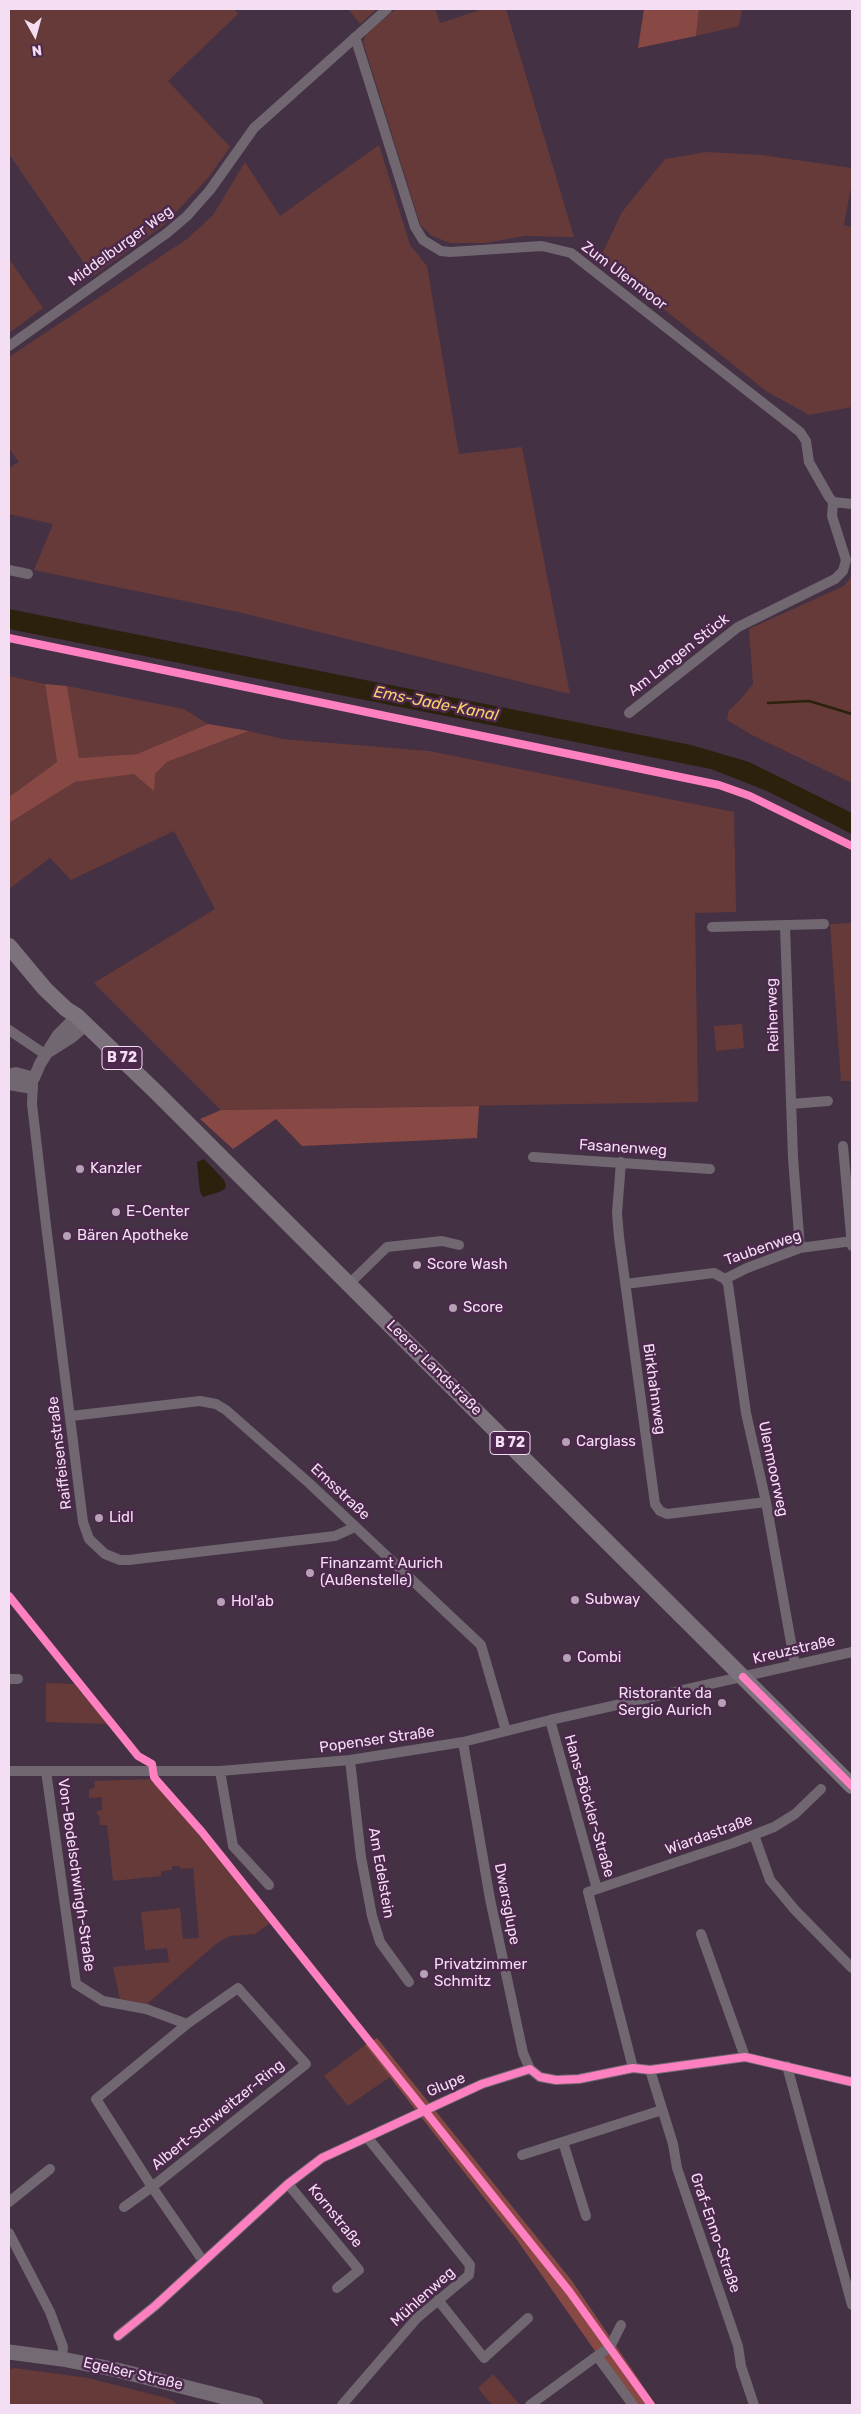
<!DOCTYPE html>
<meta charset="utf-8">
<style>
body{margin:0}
#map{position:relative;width:861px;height:2414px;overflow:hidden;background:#443144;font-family:Rubik,sans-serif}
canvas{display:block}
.frame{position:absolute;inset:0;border:10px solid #f4def3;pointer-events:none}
.north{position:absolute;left:10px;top:10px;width:50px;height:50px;-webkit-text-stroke:4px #4c294c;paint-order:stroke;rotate:173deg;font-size:14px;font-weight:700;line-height:20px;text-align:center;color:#f4def3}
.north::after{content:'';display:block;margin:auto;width:18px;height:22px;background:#f4def3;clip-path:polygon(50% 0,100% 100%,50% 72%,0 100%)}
</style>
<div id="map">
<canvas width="861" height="2414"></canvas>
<div class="frame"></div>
<div class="north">N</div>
</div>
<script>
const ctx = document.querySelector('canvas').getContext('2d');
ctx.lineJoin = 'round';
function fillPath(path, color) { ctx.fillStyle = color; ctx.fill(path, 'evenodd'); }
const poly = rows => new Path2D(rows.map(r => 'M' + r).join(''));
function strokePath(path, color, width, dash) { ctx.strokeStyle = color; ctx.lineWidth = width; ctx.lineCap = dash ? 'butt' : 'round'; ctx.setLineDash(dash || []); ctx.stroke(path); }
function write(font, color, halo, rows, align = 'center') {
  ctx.font = font + ' Rubik,sans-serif'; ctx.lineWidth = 5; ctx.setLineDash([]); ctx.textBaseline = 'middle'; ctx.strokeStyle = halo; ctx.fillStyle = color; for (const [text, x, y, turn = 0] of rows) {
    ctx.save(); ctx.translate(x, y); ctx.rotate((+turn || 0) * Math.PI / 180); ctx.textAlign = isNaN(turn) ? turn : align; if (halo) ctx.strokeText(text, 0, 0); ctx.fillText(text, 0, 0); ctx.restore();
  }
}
fillPath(poly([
 [9,9,234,9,238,14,168,81,230,147,208,178,165,224,93,276,9,154],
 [348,9,377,9,360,24],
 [396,9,435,9,440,23,483,9,506,9,574,237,525,236,485,243,450,243,432,236,420,224,363,42,366,34],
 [699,9,742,9,739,26,696,36],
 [379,145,410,245,427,266,459,454,522,447,570,694,238,612,34,570,53,524,9,514,9,468,19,462,9,449,9,357,187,239,213,215,245,162,280,216],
 [706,152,762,155,852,168,852,182,844,225,852,227,852,407,809,415,766,391,600,258,622,212,665,159],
 [9,259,43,308,9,333],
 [852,576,852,783,752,735,727,720,729,710,740,700,753,684,749,629,844,586],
 [9,676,45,684,57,762,9,797],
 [67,686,184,709,208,724,137,754,79,758],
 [249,731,283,739,429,751,734,812,736,912,695,913,698,1102,221,1110,94,983,215,909,174,831,71,880,50,858,9,889,9,823,75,782,134,774,155,774,167,762],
 [852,923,852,1081,841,1081,830,924],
 [742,1024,744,1048,716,1051,714,1026],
 [46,1683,74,1684,108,1724,46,1722],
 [154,1779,200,1832,270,1923,255,1934,230,1936,217,1943,147,2004,120,1999,113,1967,169,1962,167,1948,145,1950,141,1912,180,1908,183,1939,199,1938,193,1868,180,1869,180,1866,172,1866,172,1870,161,1871,161,1876,113,1881,107,1825,100,1825,99,1815,97,1815,97,1811,102,1810,102,1797,89,1798,89,1790,95,1787,94,1781],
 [365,2045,390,2077,348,2106,324,2076],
 [14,2368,88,2378,170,2399,177,2404,185,2405,9,2405,9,2370],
 [493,2374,520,2405,492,2405,478,2388]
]), '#663a38');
fillPath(poly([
 [644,9,699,9,696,36,638,48],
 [45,684,67,686,79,758,137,754,208,724,249,731,167,762,155,774,154,791,134,774,75,782,9,823,9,797,57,762],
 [479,1106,477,1138,302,1146,276,1119,233,1149,200,1119,221,1110],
 [377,2038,572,2281,656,2405,633,2405,517,2240,365,2045]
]), '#884844');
fillPath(poly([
 [9,609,691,745,749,762,852,813,852,834,767,791,711,769,9,629],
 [204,1159,224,1180,226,1185,225,1189,219,1192,203,1197,200,1192,197,1162]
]), '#2b210d');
strokePath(poly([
 [768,703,809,701,852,714]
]), '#2b210d', 2.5);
strokePath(poly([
 [355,37,415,227,423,240,441,251,450,252,542,246,571,253,800,432,806,441,809,462,829,497,833,502,852,504],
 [9,346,167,233,187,216,210,190,254,128,387,9],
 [9,570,28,574],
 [629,713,738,627,835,579,843,571,846,560,832,516,833,502],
 [785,926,793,1158,800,1248],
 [712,927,824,924],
 [9,1030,46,1055],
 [33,1082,32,1104,46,1225,83,1522,89,1539,105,1554,120,1560,129,1560,335,1536,355,1527],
 [791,1104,828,1101],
 [843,1146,852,1246],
 [533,1157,710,1169],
 [621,1162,617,1213,619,1237,655,1504,660,1511,667,1514,766,1502],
 [725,1279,728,1284,746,1413,766,1502,795,1665],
 [349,1284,387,1247,442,1241,459,1245],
 [625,1284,714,1273,725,1279,747,1268,800,1248,852,1241],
 [71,1416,200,1401,216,1404,226,1410,309,1483,481,1645,506,1731],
 [9,1679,18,1679],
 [550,1720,597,1889,588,1892,633,2068],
 [463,1742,490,1899,523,2053,530,2069],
 [350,1760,361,1857,372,1916,380,1942,409,1982],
 [9,1771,220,1771,350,1760,463,1742,550,1720,852,1652],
 [46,1771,76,1984,103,2001,146,2009,187,2024],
 [220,1771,233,1846,269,1885],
 [754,1835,770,1880,795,1910,852,1968],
 [597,1889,733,1843,774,1827,795,1814,821,1789],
 [701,1934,745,2057],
 [238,1988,306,2064,152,2187,96,2099,187,2024,238,1988],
 [787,2066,852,2305],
 [650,2070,673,2144,677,2168,738,2346,741,2366,754,2405],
 [563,2142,586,2216],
 [522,2155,662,2110],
 [288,2184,359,2270,337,2288],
 [9,2202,50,2169],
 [124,2207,152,2187,203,2261],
 [9,2233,50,2312,63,2347,62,2359],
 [438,2300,484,2358,528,2318],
 [118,2336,155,2306,288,2184,322,2158,482,2084,530,2069,540,2077,556,2080,579,2079,633,2068,650,2070,745,2057,852,2082],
 [597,2356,610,2347,621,2325],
 [342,2405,417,2318,469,2275,470,2265,367,2137],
 [530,2405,597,2356,633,2405]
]), '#706770', 10);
strokePath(poly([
 [50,1051,72,1037,87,1024],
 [9,1075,16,1073,34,1078,40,1064,58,1035,77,1016],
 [9,1084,32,1088]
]), '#706770', 12);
strokePath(poly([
 [9,2352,62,2359,117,2370,256,2405]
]), '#746a73', 15);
strokePath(poly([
 [9,946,45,989,66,1009,77,1016,157,1093,852,1786]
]), '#7b727b', 16);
strokePath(poly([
 [9,638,719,785,750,796,852,846],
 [9,1596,138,1756,152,1764,154,1777,158,1782,202,1832,569,2291,651,2405],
 [743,1677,852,1786],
 [118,2336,155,2306,288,2184,322,2158,482,2084,530,2069,540,2077,556,2080,579,2079,633,2068,650,2070,745,2057,852,2082]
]), '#ff80c0', 8);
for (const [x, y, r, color] of [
 [80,1169,5,"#b6a1b6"],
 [116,1212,5,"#b6a1b6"],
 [67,1236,5,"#b6a1b6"],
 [417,1265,5,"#b6a1b6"],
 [453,1308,5,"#b6a1b6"],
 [566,1442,5,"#b6a1b6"],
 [99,1518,5,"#b6a1b6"],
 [310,1573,5,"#b6a1b6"],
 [575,1600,5,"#b6a1b6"],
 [221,1602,5,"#b6a1b6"],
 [567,1658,5,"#b6a1b6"],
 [722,1703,5,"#b6a1b6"],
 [424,1974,5,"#b6a1b6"]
]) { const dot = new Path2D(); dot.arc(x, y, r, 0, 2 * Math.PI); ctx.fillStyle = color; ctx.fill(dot); strokePath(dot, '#4c294c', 2); }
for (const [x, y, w] of [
 [122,1058,40],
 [510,1443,40]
]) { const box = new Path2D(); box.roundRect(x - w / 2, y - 11.5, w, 23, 4); ctx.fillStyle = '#4c294c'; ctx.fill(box); strokePath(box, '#f4def3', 1); }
write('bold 14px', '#f4def3', null, [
 ["B 72",122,1058],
 ["B 72",510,1443]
]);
write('15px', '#f4def3', '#4c294c', [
 ["Middelburger Weg",121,246,-36],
 ["Zum Ulenmoor",624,276,37],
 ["Am Langen Stück",679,655,-38],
 ["Reiherweg",773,1015,-92],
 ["Fasanenweg",623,1148,4],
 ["Taubenweg",763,1248,-19],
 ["Leerer Landstraße",434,1368,45],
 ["Birkhahnweg",654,1389,82],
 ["Raiffeisenstraße",60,1453,-97],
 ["Ulenmoorweg",773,1469,78],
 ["Emsstraße",340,1492,43],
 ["Kreuzstraße",794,1650,-13],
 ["Popenser Straße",377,1740,-8],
 ["Hans-Böckler-Straße",589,1806,74],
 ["Wiardastraße",709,1835,-20],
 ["Am Edelstein",381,1873,80],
 ["Von-Bodelschwingh-Straße",76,1875,82],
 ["Dwarsglupe",507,1904,79],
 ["Glupe",446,2085,-23],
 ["Albert-Schweitzer-Ring",218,2115,-39],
 ["Kornstraße",335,2216,51],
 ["Graf-Enno-Straße",715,2233,71],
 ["Mühlenweg",423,2297,-42],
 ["Egelser Straße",133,2374,13]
]);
write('15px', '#f4def3', '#4c294c', [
 ["Kanzler",90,1169],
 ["E-Center",126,1212],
 ["Bären Apotheke",77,1236],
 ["Score Wash",427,1265],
 ["Score",463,1308],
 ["Carglass",576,1442],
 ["Lidl",109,1518],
 ["Finanzamt Aurich",320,1564],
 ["(Außenstelle)",320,1581],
 ["Subway",585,1600],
 ["Hol'ab",231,1602],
 ["Combi",577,1658],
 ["Ristorante da",712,1694,"right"],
 ["Sergio Aurich",712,1711,"right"],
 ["Privatzimmer",434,1965],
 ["Schmitz",434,1982]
], 'left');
write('italic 16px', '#f9d06c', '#4c294c', [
 ["Ems-Jade-Kanal",436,704,11]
]);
</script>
